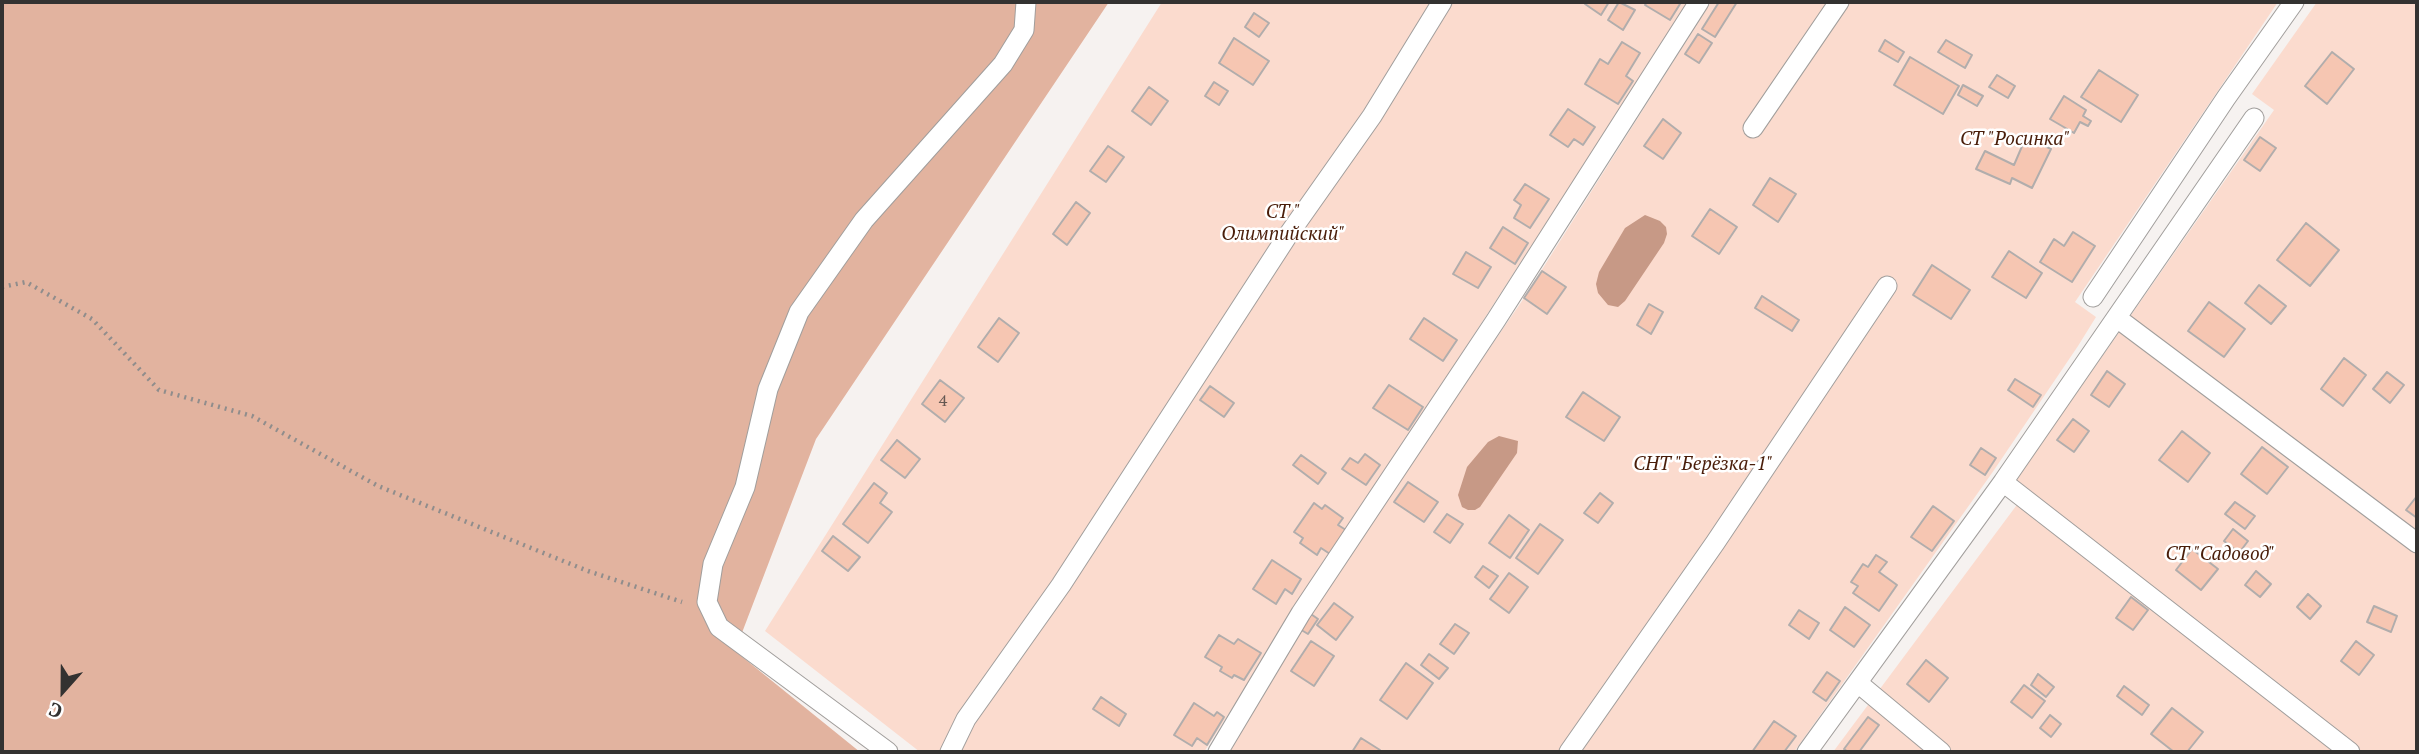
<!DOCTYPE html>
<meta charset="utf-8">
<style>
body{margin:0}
#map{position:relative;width:2419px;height:754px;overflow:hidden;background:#f6f2f0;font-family:"PT Serif",serif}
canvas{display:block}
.frame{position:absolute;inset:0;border:4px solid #333231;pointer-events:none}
.north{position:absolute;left:28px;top:656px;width:70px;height:70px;-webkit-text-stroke:5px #fff;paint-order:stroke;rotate:201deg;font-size:19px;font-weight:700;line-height:28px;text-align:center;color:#333231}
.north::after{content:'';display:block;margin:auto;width:24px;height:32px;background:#333231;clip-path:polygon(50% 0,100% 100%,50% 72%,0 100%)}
</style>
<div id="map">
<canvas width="2419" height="754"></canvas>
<div class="frame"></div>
<div class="north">С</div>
</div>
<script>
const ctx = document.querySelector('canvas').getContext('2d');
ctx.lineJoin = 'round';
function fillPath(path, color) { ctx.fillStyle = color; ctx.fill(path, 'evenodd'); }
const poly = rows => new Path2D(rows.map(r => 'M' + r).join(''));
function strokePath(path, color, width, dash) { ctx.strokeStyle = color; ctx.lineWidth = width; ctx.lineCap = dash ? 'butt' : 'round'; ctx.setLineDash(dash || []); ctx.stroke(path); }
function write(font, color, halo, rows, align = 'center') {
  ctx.font = font + ' "PT Serif",serif'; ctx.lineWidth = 5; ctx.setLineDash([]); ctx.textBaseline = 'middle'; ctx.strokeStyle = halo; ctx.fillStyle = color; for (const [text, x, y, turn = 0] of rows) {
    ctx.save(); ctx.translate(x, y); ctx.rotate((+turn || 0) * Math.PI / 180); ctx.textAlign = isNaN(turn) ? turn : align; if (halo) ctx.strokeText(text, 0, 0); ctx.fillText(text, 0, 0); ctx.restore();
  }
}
fillPath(poly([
 [1162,2,1689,2,1204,752,920,752,765,631],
 [1711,2,2278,2,2075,302,2096,317,2078,346,1992,473,1794,752,1226,752,1298,628,1524,298],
 [2317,2,2417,2,2417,218,2415,222,2417,224,2417,752,1833,752,2016,506,2031,493,2016,480,2274,110,2252,94]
]), '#fbdbce');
fillPath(poly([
 [2,2,1109,2,816,439,735,651,860,752,2,752]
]), '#e2b39f');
fillPath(poly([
 [1645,215,1660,221,1666,227,1667,234,1664,243,1625,301,1618,307,1608,305,1598,293,1596,284,1599,272,1625,228],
 [1499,436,1518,441,1517,453,1480,507,1475,510,1468,510,1462,507,1458,495,1467,467,1488,442]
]), '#c79986');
const building = poly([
 [1586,2,1609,2,1601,15,1585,4,1586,2],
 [1619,2,1635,10,1623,30,1608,20,1619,2],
 [1647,2,1677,2,1680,4,1670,20,1645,5,1647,2],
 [1719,2,1737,2,1715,37,1702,29,1719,2],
 [1254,13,1269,23,1259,37,1245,27,1254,13],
 [1698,34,1712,43,1699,63,1685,54,1698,34],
 [1234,38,1269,61,1253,85,1219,63,1234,38],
 [1885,40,1904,52,1898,62,1879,51,1885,40],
 [1946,40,1972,55,1965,68,1938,52,1946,40],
 [1622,42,1640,53,1626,76,1633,81,1618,104,1585,84,1600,59,1608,64,1622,42],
 [2332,52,2354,69,2327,104,2305,86,2332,52],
 [1910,57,1959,86,1943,114,1894,85,1910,57],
 [2099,70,2138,95,2121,122,2081,97,2099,70],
 [1997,75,2015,86,2008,98,1989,87,1997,75],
 [1214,82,1228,91,1219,105,1205,96,1214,82],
 [1963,85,1983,96,1977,106,1958,95,1963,85],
 [1149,87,1168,101,1151,125,1132,111,1149,87],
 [2064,96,2086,110,2083,116,2091,121,2088,126,2080,122,2074,133,2050,119,2064,96],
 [1568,109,1595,127,1583,145,1574,139,1568,147,1550,135,1568,109],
 [1663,119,1681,133,1663,159,1644,146,1663,119],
 [2026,137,2051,149,2032,188,2012,178,2010,184,1976,169,1985,151,2014,165,2026,137],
 [2260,137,2276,148,2260,171,2244,160,2260,137],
 [1108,146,1124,157,1106,182,1090,171,1108,146],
 [1770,178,1796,194,1778,222,1753,205,1770,178],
 [1525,184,1549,199,1530,228,1514,218,1521,205,1514,200,1525,184],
 [1076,202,1090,213,1067,245,1053,234,1076,202],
 [1710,209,1737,227,1719,254,1692,236,1710,209],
 [2306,223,2339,250,2310,286,2277,260,2306,223],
 [1503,227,1528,243,1515,264,1490,248,1503,227],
 [2073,232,2095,246,2072,282,2040,262,2054,239,2064,246,2073,232],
 [2009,251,2042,273,2026,298,1992,277,2009,251],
 [1466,252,1491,267,1478,288,1453,274,1466,252],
 [1932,265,1970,290,1951,319,1913,295,1932,265],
 [1542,271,1566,287,1547,314,1524,298,1542,271],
 [2259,285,2286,306,2271,324,2245,303,2259,285],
 [1762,296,1799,320,1792,331,1755,308,1762,296],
 [2209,302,2245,329,2224,357,2188,331,2209,302],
 [1649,304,1663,312,1651,334,1637,325,1649,304],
 [999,318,1019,333,998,362,978,347,999,318],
 [1424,318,1457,340,1443,361,1410,339,1424,318],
 [2344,358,2366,375,2343,406,2321,389,2344,358],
 [2107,371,2125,384,2109,407,2091,395,2107,371],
 [2387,372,2404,385,2390,403,2373,389,2387,372],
 [2015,379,2041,395,2033,407,2008,390,2015,379],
 [940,380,964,398,945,422,922,404,940,380],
 [1389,385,1423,407,1408,430,1373,408,1389,385],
 [1210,386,1234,403,1224,417,1200,400,1210,386],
 [1583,392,1620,417,1604,441,1566,417,1583,392],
 [2073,419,2089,431,2074,452,2057,440,2073,419],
 [2182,431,2210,453,2188,482,2159,460,2182,431],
 [897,440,920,459,905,478,881,460,897,440],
 [2262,447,2288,467,2267,494,2241,474,2262,447],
 [1981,448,1996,458,1985,475,1970,465,1981,448],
 [1365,454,1380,465,1366,485,1342,469,1350,458,1358,463,1365,454],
 [1301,455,1326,473,1318,484,1293,465,1301,455],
 [1408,482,1438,502,1424,522,1394,502,1408,482],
 [874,483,887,493,880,503,892,512,868,543,843,524,874,483],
 [1600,493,1613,503,1598,523,1584,513,1600,493],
 [2417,496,2417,518,2406,510,2417,496],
 [2235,502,2255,516,2245,529,2225,514,2235,502],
 [1314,503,1322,509,1325,505,1343,518,1338,525,1346,530,1330,554,1321,548,1317,555,1300,543,1303,538,1294,532,1314,503],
 [1933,506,1954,521,1932,551,1911,537,1933,506],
 [1447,514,1463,524,1450,543,1434,532,1447,514],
 [1509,515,1529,530,1510,558,1489,543,1509,515],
 [1540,524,1563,540,1538,574,1516,558,1540,524],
 [2233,529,2248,541,2239,553,2224,541,2233,529],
 [833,536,860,557,848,571,822,551,833,536],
 [2192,549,2218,569,2201,590,2176,570,2192,549],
 [1876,555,1887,562,1879,572,1897,585,1879,611,1853,593,1858,586,1851,582,1863,564,1868,567,1876,555],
 [1272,560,1301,579,1292,594,1285,589,1276,604,1253,589,1272,560],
 [1483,566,1498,576,1489,588,1475,577,1483,566],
 [2256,571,2271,584,2260,597,2245,585,2256,571],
 [1509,573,1528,587,1509,613,1490,599,1509,573],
 [2308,594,2321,606,2310,619,2297,607,2308,594],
 [2131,597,2148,610,2133,630,2116,618,2131,597],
 [1334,603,1353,617,1336,640,1317,625,1334,603],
 [2374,606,2397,616,2391,632,2367,622,2374,606],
 [1845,607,1870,625,1854,647,1830,630,1845,607],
 [1799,610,1819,623,1809,639,1789,625,1799,610],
 [1308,612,1318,619,1308,634,1298,628,1308,612],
 [1455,624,1469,633,1454,654,1440,644,1455,624],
 [1219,635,1234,644,1238,639,1261,653,1244,680,1234,675,1232,678,1220,671,1222,667,1205,657,1219,635],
 [1311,641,1334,656,1314,686,1291,671,1311,641],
 [2356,641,2374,655,2359,675,2341,661,2356,641],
 [1429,654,1448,668,1439,679,1421,665,1429,654],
 [1926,660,1948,678,1929,702,1907,684,1926,660],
 [1406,663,1433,683,1407,719,1380,700,1406,663],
 [1827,672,1840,681,1826,701,1813,692,1827,672],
 [2038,674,2054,687,2046,697,2031,685,2038,674],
 [2024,685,2045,701,2032,718,2011,702,2024,685],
 [2124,686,2149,705,2142,715,2117,696,2124,686],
 [1101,697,1126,714,1119,726,1093,709,1101,697],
 [1194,703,1214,716,1217,712,1224,717,1207,745,1197,738,1192,746,1174,735,1194,703],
 [2172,708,2203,732,2187,752,2174,752,2151,734,2172,708],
 [2050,715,2061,724,2051,737,2040,728,2050,715],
 [1868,717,1879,725,1859,752,1848,752,1844,749,1868,717],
 [1774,721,1796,736,1784,752,1752,752,1774,721],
 [1361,738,1380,750,1379,752,1352,752,1361,738]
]);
fillPath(building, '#f6c6b2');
strokePath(building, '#b1adac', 2);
const lane = poly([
 [1753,128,1839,2],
 [2093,297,2226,98,2294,2],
 [2117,318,2417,543],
 [2003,482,2350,752],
 [1858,683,1941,752],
 [888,752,719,627,707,602,713,564,745,487,768,389,799,312,864,220,1003,64,1024,30,1026,2],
 [950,752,966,719,1061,585,1286,238,1372,116,1442,2],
 [1218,752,1301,613,1496,320,1699,2],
 [1569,752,1715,543,1887,286],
 [1807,752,2003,482,2254,118]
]);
strokePath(lane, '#a19e9c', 21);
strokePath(poly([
 [2,287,26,282,92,319,159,390,252,416,378,486,588,571,682,602]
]), '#908d8c', 4.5, [2, 5]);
strokePath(lane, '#fff', 19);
write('16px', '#645751', null, [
 ["4",943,401]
]);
write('italic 19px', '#491d09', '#fff', [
 ["СТ \"Росинка\"",2015,140],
 ["СТ \"",1283,213],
 ["Олимпийский\"",1283,235],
 ["СНТ \"Берёзка-1\"",1703,465],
 ["СТ \"Садовод\"",2220,555]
]);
</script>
